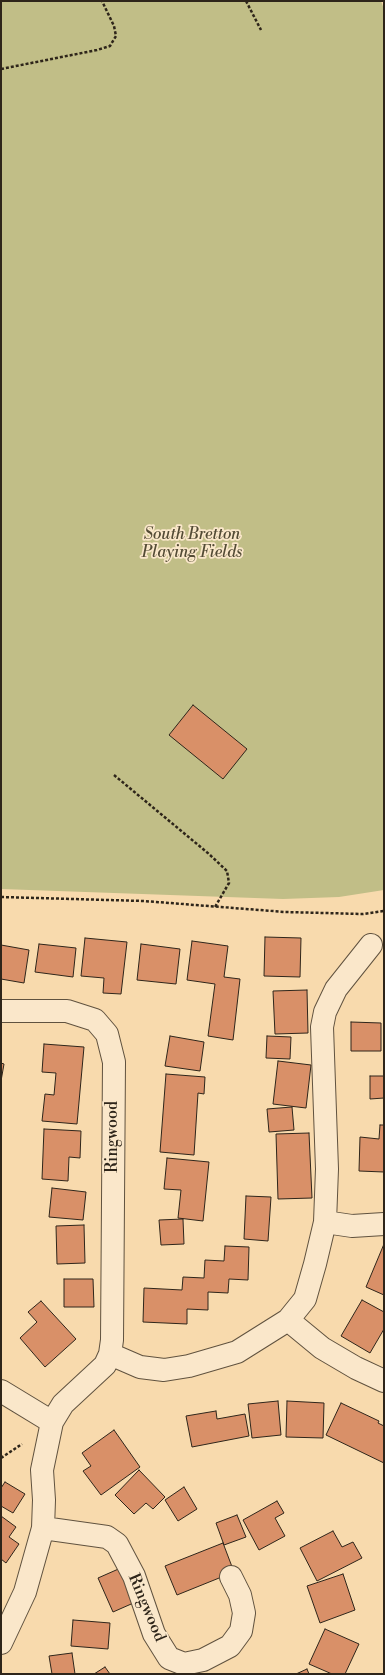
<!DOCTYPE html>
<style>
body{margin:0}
#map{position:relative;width:385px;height:1675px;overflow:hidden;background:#f8daad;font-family:"Libre Bodoni",serif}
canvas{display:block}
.frame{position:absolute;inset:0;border:2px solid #2e251a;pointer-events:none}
</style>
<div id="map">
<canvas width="385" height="1675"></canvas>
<div class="frame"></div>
</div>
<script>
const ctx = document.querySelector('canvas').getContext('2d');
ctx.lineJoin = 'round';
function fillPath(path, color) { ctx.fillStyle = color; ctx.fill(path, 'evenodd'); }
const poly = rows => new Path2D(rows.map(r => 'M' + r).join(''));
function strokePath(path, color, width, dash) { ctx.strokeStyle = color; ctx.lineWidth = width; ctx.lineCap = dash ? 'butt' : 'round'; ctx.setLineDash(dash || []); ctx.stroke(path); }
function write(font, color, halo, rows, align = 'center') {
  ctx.font = font + ' "Libre Bodoni",serif'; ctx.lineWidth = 3.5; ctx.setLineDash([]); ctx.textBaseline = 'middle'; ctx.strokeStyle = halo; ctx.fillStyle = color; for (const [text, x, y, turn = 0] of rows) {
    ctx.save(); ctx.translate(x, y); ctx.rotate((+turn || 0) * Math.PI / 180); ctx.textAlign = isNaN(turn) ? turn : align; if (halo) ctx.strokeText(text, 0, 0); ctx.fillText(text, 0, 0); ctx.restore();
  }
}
fillPath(poly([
 [1,1,381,1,384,9,384,890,339,897,283,899,1,889]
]), '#c1be87');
const building = poly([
 [193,705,247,749,223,779,169,735,193,705],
 [265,937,301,938,300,977,264,976,265,937],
 [85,938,127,942,121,994,103,993,104,978,81,976,85,938],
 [192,941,228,946,224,977,240,979,233,1040,208,1036,215,984,187,980,192,941],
 [39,944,76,948,73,977,35,972,39,944],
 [141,944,180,949,176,984,137,980,141,944],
 [1,945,29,950,24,983,1,979,1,945],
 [307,990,308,1033,275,1034,273,991,307,990],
 [351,1022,381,1023,381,1051,351,1051,351,1022],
 [170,1036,204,1042,200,1071,165,1066,170,1036],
 [267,1036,291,1037,290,1059,266,1058,267,1036],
 [44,1044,84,1047,77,1124,42,1121,45,1094,54,1095,56,1073,42,1072,44,1044],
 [278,1061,311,1065,306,1108,273,1104,278,1061],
 [1,1063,4,1064,1,1081,1,1063],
 [166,1074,205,1077,204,1094,198,1093,194,1155,160,1152,166,1074],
 [370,1076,384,1076,384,1098,370,1099,370,1076],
 [292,1107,294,1130,269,1132,267,1109,292,1107],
 [380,1125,384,1125,384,1172,359,1171,360,1137,379,1139,380,1125],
 [44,1129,81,1131,80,1158,69,1157,68,1181,42,1179,44,1129],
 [309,1133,312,1198,278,1199,276,1134,309,1133],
 [167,1158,209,1162,203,1221,178,1218,181,1190,164,1189,167,1158],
 [52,1188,86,1192,83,1220,49,1217,52,1188],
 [246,1196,271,1197,268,1241,244,1239,246,1196],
 [183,1219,184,1244,161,1245,159,1220,183,1219],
 [84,1225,85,1263,57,1264,56,1226,84,1225],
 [384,1244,384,1295,366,1287,384,1244],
 [225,1246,249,1247,248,1280,229,1279,228,1293,208,1292,208,1310,187,1309,187,1324,143,1322,144,1288,182,1290,183,1277,204,1278,205,1260,224,1261,225,1246],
 [64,1279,93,1279,94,1307,64,1307,64,1279],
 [362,1300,384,1312,384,1329,370,1353,341,1336,362,1300],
 [41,1301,76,1339,45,1367,20,1338,37,1322,28,1312,41,1301],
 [278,1401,281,1435,252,1438,248,1404,278,1401],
 [287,1401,324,1403,323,1438,286,1437,287,1401],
 [341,1403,379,1421,378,1423,384,1426,384,1463,326,1435,341,1403],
 [216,1411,217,1419,245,1414,249,1436,192,1447,186,1416,216,1411],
 [114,1430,140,1467,101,1495,83,1471,91,1466,82,1453,114,1430],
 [139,1470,165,1497,153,1509,146,1503,134,1514,115,1495,139,1470],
 [5,1482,25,1494,13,1513,1,1506,1,1488,5,1482],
 [184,1487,197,1509,178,1521,165,1500,184,1487],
 [277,1501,284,1513,275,1518,285,1536,259,1550,243,1520,277,1501],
 [237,1515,246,1537,224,1545,216,1523,237,1515],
 [1,1516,16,1527,9,1537,19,1544,6,1563,1,1559,1,1516],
 [333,1531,342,1547,353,1542,362,1558,317,1581,300,1548,333,1531],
 [223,1543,234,1572,177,1595,165,1566,223,1543],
 [123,1567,138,1601,113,1612,98,1578,123,1567],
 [343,1574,355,1610,320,1623,307,1586,343,1574],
 [73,1620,110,1623,108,1649,71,1646,73,1620],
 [325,1629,359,1644,345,1674,332,1674,309,1664,325,1629],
 [72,1653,75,1674,52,1674,49,1656,72,1653],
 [105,1667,110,1674,94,1674,105,1667],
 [307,1669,309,1674,296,1674,307,1669]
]);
fillPath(building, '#d99068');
strokePath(building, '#2e251a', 1);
const minor = poly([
 [1,1011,67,1011,95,1020,107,1034,114,1062,112,1340,110,1354,105,1365,63,1404,52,1422,42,1470,44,1500,43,1528,25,1592,1,1643],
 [325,1222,352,1226,384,1224],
 [288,1320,322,1348,356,1368,384,1381],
 [110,1354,140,1367,164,1370,189,1366,237,1352,288,1320,305,1299,315,1264,325,1222,327,1169,322,1027,325,1012,336,989,371,945],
 [1,1391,52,1422],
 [43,1528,107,1537,117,1544,134,1576,154,1634,169,1658,184,1664,203,1660,230,1646,241,1631,244,1613,240,1595,231,1577]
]);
strokePath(minor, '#60523f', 24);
strokePath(poly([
 [246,1,261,30],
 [1,69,97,50,110,46,116,36,114,26,102,1],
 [114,775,209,854,227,871,229,883,215,907],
 [1,897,144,901,285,912,363,914,384,911],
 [1,1458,22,1444]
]), '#2e251a', 2.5, [3, 2]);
strokePath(minor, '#fae7ca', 22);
write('italic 16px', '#534b35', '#fae7ca', [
 ["South Bretton",192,535],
 ["Playing Fields",192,553]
]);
write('16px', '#2e251a', '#fae7ca', [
 ["Ringwood",113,1137,-90],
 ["Ringwood",146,1608,67]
]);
</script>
